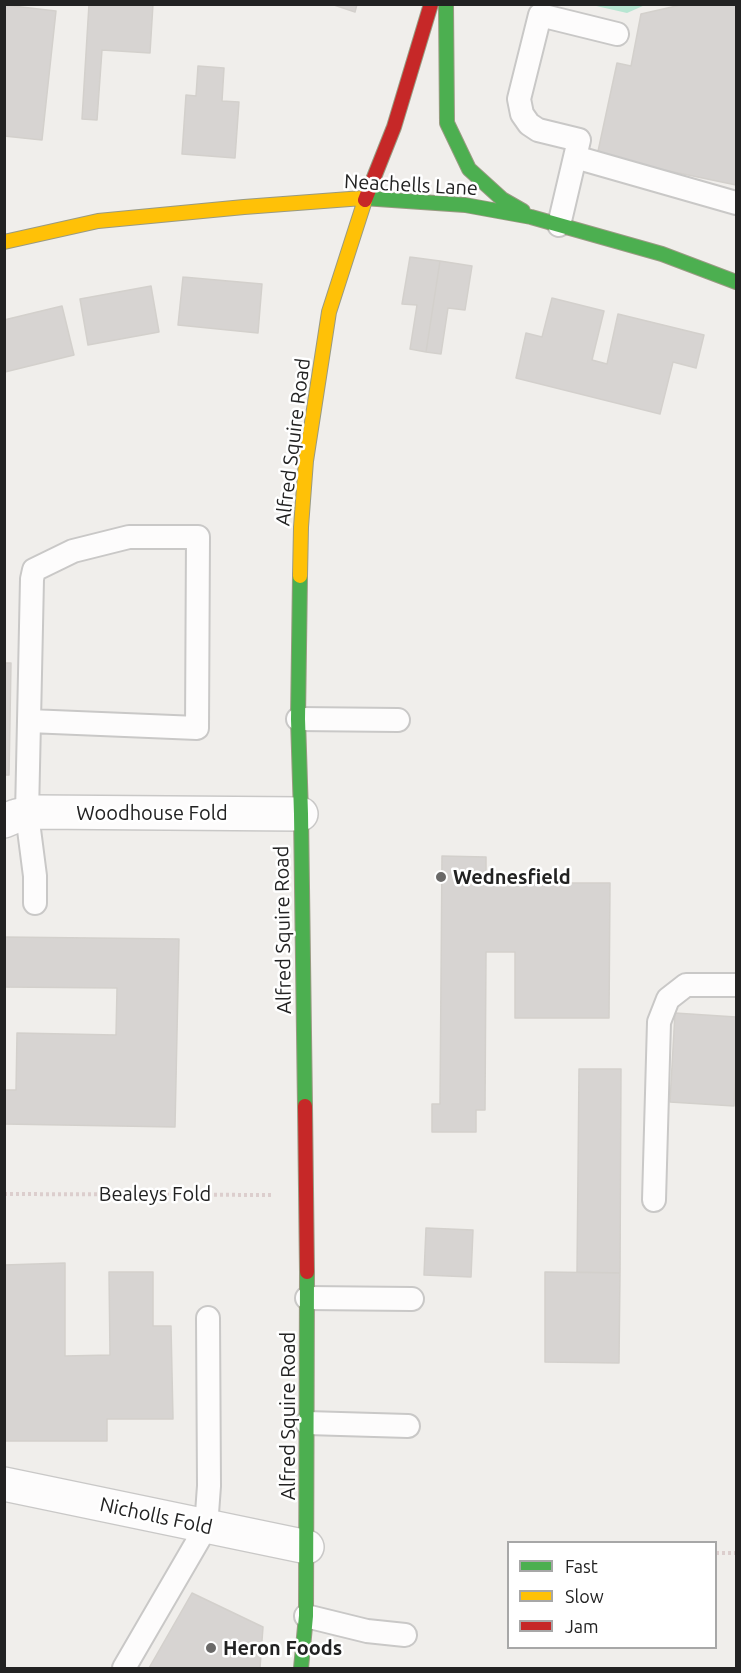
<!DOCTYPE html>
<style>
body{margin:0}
#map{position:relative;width:741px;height:1673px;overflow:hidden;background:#f0eeeb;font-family:Ubuntu,sans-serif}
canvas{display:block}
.frame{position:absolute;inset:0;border:6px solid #222;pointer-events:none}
.legend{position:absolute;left:507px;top:1541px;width:210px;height:108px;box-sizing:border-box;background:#fff;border:2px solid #a7a7a7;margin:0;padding:8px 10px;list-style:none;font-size:18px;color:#222}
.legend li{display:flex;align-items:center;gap:12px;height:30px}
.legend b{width:30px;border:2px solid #a7a7a7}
</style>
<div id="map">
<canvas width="741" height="1673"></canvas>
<div class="frame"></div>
<ul class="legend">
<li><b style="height:8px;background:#4caf50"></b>Fast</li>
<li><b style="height:8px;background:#ffc107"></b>Slow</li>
<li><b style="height:8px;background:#c62828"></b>Jam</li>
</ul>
</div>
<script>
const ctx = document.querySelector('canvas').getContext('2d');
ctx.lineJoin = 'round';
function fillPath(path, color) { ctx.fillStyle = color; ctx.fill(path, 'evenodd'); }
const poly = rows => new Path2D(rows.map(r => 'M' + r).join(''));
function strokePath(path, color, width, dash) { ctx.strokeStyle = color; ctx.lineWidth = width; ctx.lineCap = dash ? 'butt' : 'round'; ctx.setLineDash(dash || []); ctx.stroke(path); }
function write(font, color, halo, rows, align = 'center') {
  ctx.font = font + ' Ubuntu,sans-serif'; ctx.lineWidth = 5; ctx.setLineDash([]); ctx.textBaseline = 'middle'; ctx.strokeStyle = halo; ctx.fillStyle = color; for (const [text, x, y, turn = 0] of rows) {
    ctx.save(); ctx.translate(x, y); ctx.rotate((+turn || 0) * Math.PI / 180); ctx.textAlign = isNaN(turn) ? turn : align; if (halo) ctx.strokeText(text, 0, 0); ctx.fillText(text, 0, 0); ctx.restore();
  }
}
fillPath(poly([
 [592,5,645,5,627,13]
]), '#b7e6d2');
const building = poly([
 [89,4,153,4,150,53,102,50,97,120,82,119,89,4],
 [331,4,357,4,355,12,331,4],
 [685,4,736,5,736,185,597,156,617,63,631,66,641,14,685,4],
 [4,5,56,11,42,140,4,136,4,5],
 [198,66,224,68,222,101,239,102,235,158,182,154,186,95,196,96,198,66],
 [410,257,440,261,426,352,410,349,417,305,402,304,410,257],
 [440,261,472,266,465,310,448,308,441,354,426,352,440,261],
 [183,277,262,284,258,333,178,325,183,277],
 [151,286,159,332,88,345,80,299,151,286],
 [552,298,604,311,592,360,607,364,618,314,704,335,696,368,673,362,660,414,516,378,526,333,542,337,552,298],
 [62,306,74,355,5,372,4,320,62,306],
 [4,663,11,663,9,775,4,775,4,663],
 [442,856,486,857,486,883,610,883,609,1018,515,1018,515,952,486,952,485,1110,476,1110,476,1132,432,1132,432,1104,440,1104,442,856],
 [4,937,179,939,175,1127,4,1124,4,1090,16,1090,17,1033,116,1035,117,988,4,987,4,937],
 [675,1013,736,1017,736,1061,734,1106,670,1102,675,1013],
 [579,1069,621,1069,620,1273,577,1272,579,1069],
 [426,1228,473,1230,471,1277,424,1275,426,1228],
 [65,1263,65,1356,110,1355,109,1272,153,1272,153,1326,171,1326,173,1419,107,1419,107,1441,4,1441,4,1265,65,1263],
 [545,1272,620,1273,619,1363,545,1362,545,1272],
 [192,1593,263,1627,260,1668,149,1668,192,1593]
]);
fillPath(building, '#d7d4d2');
strokePath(building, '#d3d0cc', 1.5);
const lane = poly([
 [575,157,736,203],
 [559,225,579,140,538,130,529,124,522,114,519,99,540,15,617,34],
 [298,719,398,720],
 [29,721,197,728,198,537,129,537,73,551,34,570,32,579,29,721,27,814,35,876,35,903],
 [654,1200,659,1022,668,999,686,985,736,985],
 [307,1298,412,1299],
 [307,1423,408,1426],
 [306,1616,367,1631,405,1635],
 [124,1668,206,1527,209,1486,208,1318]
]);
const street = poly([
 [4,821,16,816,34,812,301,814],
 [4,1484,307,1547]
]);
const fast = poly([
 [446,4,447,123,469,169,502,199,523,211],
 [363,198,465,205,531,217,662,254,736,282],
 [300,576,298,719,301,814,305,1106],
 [301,1668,306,1616,307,1272]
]);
const slow = poly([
 [4,242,98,221,244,207,363,198],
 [300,576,301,527,306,461,329,312,365,200]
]);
const jam = poly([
 [365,200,394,127,431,4],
 [305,1106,307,1272]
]);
strokePath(lane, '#c9c8c7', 26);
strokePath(street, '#c9c8c7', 36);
strokePath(fast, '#999a82', 16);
strokePath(slow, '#999a82', 16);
strokePath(jam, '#999a82', 16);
strokePath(poly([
 [4,1194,271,1195],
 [716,1553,736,1553]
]), '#dccecd', 4, [3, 3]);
strokePath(lane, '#fdfcfc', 22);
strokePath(street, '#fdfcfc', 33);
strokePath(fast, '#4caf50', 14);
strokePath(slow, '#ffc107', 14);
strokePath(jam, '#c62828', 14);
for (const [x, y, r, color] of [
 [441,877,6,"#6a6968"],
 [211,1648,6,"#6a6968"]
]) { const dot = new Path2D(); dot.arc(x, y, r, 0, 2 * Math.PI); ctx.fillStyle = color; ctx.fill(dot); strokePath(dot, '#fff', 2); }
write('20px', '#222', '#fff', [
 ["Neachells Lane",411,185,3],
 ["Alfred Squire Road",293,442,-83],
 ["Woodhouse Fold",152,813],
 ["Alfred Squire Road",283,930,-91],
 ["Bealeys Fold",155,1194],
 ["Alfred Squire Road",288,1416,-90],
 ["Nicholls Fold",156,1516,12]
]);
write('bold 20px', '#222', '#fff', [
 ["Wednesfield",453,877],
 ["Heron Foods",223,1648]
], 'left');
</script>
